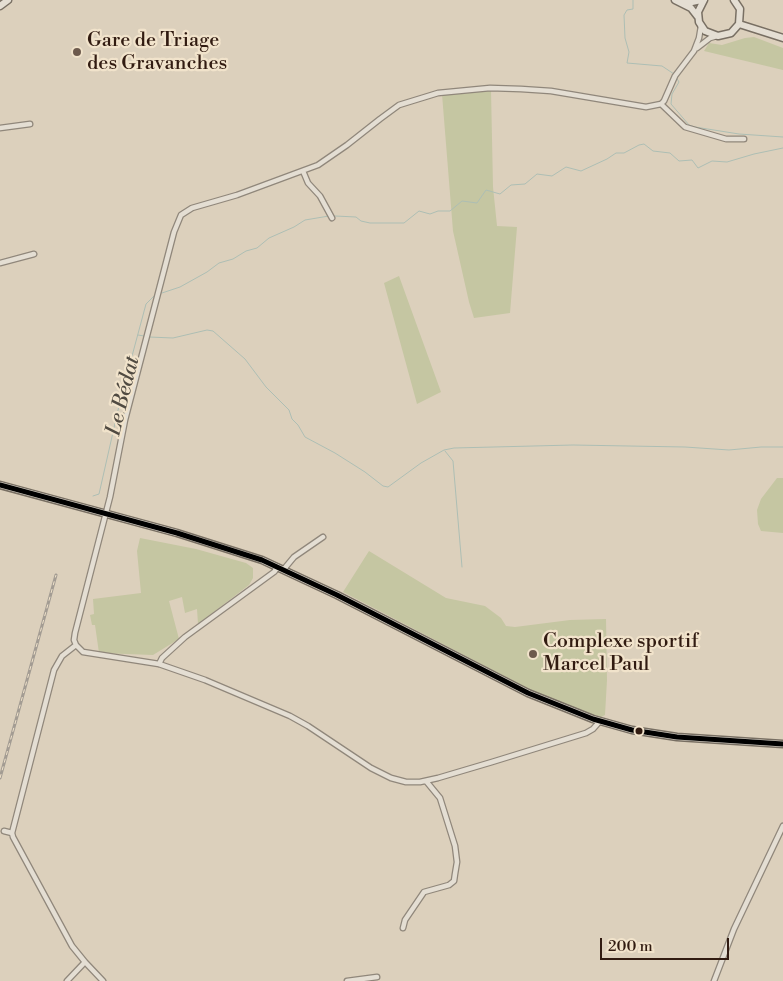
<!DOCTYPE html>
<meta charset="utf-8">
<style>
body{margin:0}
#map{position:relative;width:783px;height:981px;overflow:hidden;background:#dcd0bc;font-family:"Libre Bodoni",serif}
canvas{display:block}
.scale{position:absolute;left:600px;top:938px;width:129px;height:22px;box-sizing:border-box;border:2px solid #311b11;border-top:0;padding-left:6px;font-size:15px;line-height:18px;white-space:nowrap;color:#311b11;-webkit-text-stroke:4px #f1e3cb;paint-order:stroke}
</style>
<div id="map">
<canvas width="783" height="981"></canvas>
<div class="scale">200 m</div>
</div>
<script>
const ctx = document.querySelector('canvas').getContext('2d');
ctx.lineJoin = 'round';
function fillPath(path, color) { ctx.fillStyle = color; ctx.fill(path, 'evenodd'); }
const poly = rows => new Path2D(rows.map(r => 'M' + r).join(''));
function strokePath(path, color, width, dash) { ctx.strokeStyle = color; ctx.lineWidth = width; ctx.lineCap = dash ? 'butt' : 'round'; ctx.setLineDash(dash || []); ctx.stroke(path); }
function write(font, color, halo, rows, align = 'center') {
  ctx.font = font + ' "Libre Bodoni",serif'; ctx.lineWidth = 4.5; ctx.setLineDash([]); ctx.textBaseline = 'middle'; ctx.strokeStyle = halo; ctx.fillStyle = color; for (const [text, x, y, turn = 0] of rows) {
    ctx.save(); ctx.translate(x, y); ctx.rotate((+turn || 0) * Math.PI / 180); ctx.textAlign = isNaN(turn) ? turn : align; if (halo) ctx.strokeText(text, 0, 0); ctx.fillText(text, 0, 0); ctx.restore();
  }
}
fillPath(poly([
 [754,37,783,48,783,70,704,51,709,43,722,45,745,38],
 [491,90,493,187,497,226,517,227,510,313,474,318,469,302,453,231,442,94],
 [399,276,441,392,417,404,384,283],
 [777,478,783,478,783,533,761,531,758,524,757,510,761,499],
 [140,538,196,549,246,563,253,568,253,578,249,585,198,624,197,609,185,613,182,597,169,601,179,639,153,655,99,653,95,625,92,625,90,615,94,614,93,599,141,593,137,551],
 [369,551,446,598,485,606,501,618,506,626,515,627,570,620,606,619,607,680,605,715,601,717,575,709,535,692,343,592]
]), '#c5c6a2');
strokePath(poly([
 [633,0,633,9,627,10,624,15,625,38,629,52,627,63,662,66,674,74,679,82,672,94,671,104,689,125,695,127,739,134,783,137],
 [335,216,356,217,361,221,370,223,404,223,419,211,430,214,438,211,450,211,462,201,477,203,486,190,500,194,511,185,525,184,537,174,552,176,566,167,581,171,607,159,616,153,624,153,639,145,644,144,653,151,670,153,679,161,692,160,698,168,712,161,727,162,754,154,783,148],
 [162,293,180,287,207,272,219,263,233,259,246,251,257,248,269,238,294,227,305,220,329,216],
 [138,335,144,336],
 [149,337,173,338,207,330,213,331,245,359,266,387,289,410,292,419,298,425,305,437,335,453,365,472,383,486,388,487,421,463,444,450,454,448,573,445,685,447,729,450,761,447,783,447],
 [445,451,453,461,462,567],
 [93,496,99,494,121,397,146,304,155,295]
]), '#adbeb4', 1);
const street = poly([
 [697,48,710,38,717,36],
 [661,104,685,127,726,139,744,139],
 [661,104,664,101,675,76,694,51,699,38,701,26],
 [0,128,30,124],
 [303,171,308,183,320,196,332,218],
 [0,263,34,254],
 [284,569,294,557,323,537],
 [159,664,162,658,185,637,274,572,278,567],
 [600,721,593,729,586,733,492,762,438,778,420,782,406,782,391,778,371,768,308,726,290,716,205,680,159,664,83,652,76,645,74,640,75,633,110,497,125,420,174,232,181,215,192,208,237,195,318,165,347,145,380,119,399,105,438,93,490,88,521,89,551,91,646,107,661,104],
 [4,831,12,833],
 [403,928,405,920,424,892,449,885,454,881,455,874,457,862,455,846,440,798,426,781],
 [85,962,103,981],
 [67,981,85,962,72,946,13,837,12,833,54,670,62,656,76,645],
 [347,981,377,977],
 [714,981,734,929,783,826]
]);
const secondary = poly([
 [675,0,691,8,698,17],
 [704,0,698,12,699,22,705,31,718,36,731,33,739,24,740,9,734,0],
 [681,1,692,2,701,0],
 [0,6,8,0],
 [739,24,783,38],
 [0,485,177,533,262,560,337,595,528,693,593,719,632,730,677,737,783,744]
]);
strokePath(street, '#90877b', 7);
strokePath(secondary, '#786f63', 9);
strokePath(street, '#e4ded3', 4.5);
strokePath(secondary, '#e4ded3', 6);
const rail = poly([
 [0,778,56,575]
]);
strokePath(rail, '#a39c93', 3);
strokePath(rail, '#f1e3cb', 1, [4]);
strokePath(poly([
 [0,485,177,533,262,560,337,595,528,693,593,719,632,730,677,737,783,744]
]), '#000', 5);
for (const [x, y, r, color] of [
 [77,52,5,"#6d5a4d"],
 [533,654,5,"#6d5a4d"],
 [639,731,4.5,"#311b11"]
]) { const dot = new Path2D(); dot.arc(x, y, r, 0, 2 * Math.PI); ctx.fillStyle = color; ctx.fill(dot); strokePath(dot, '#f1e3cb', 2); }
write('20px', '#311b11', '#f1e3cb', [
 ["Gare de Triage",87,41],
 ["des Gravanches",87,64],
 ["Complexe sportif",543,642],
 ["Marcel Paul",543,665]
], 'left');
write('italic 21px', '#504a41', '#f1e3cb', [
 ["Le Bédat",124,396,-76]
]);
</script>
